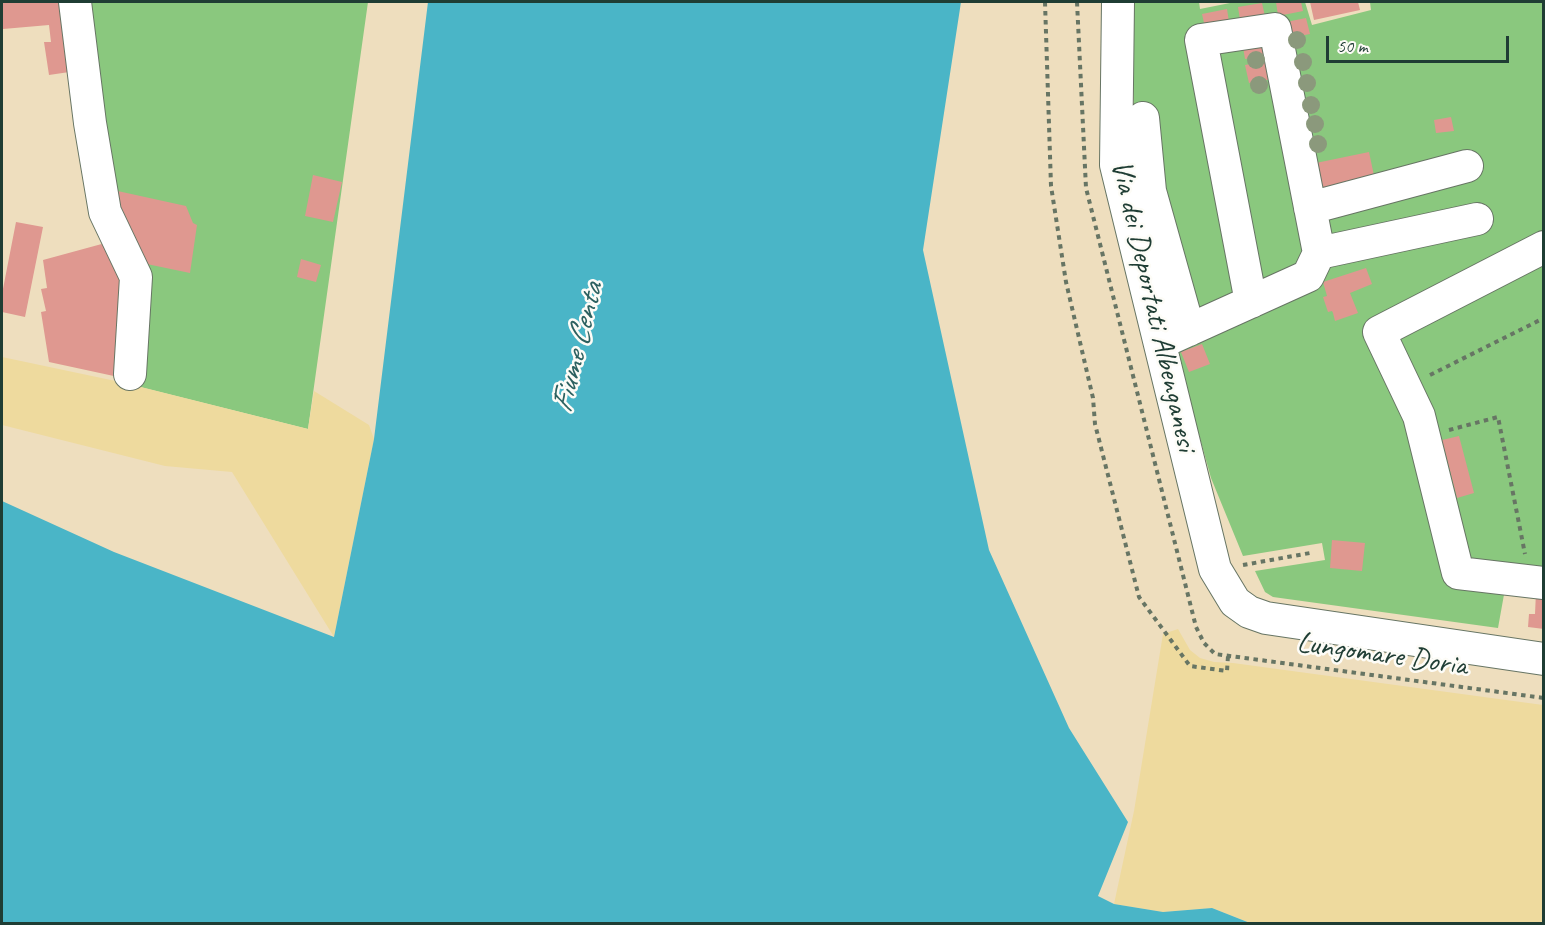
<!DOCTYPE html>
<style>
body{margin:0}
#map{position:relative;width:1545px;height:925px;overflow:hidden;background:#eedebe;font-family:Caveat,sans-serif}
canvas{display:block}
.frame{position:absolute;inset:0;border:3px solid #1f3d34;pointer-events:none}
.scale{position:absolute;left:1326px;top:36px;width:183px;height:27px;box-sizing:border-box;border:3px solid #1f3d34;border-top:0;padding-left:8px;font-size:18px;line-height:21px;white-space:nowrap;color:#1f3d34;-webkit-text-stroke:4px #fdfcf7;paint-order:stroke}
</style>
<div id="map">
<canvas width="1545" height="925"></canvas>
<div class="frame"></div>
<div class="scale">50 m</div>
</div>
<script>
const ctx = document.querySelector('canvas').getContext('2d');
ctx.lineJoin = 'round';
function fillPath(path, color) { ctx.fillStyle = color; ctx.fill(path, 'evenodd'); }
const poly = rows => new Path2D(rows.map(r => 'M' + r).join(''));
function strokePath(path, color, width, dash) { ctx.strokeStyle = color; ctx.lineWidth = width; ctx.lineCap = dash ? 'butt' : 'round'; ctx.setLineDash(dash || []); ctx.stroke(path); }
function write(font, color, halo, rows, align = 'center') {
  ctx.font = font + ' Caveat,sans-serif'; ctx.lineWidth = 5; ctx.setLineDash([]); ctx.textBaseline = 'middle'; ctx.strokeStyle = halo; ctx.fillStyle = color; for (const [text, x, y, turn = 0] of rows) {
    ctx.save(); ctx.translate(x, y); ctx.rotate((+turn || 0) * Math.PI / 180); ctx.textAlign = isNaN(turn) ? turn : align; if (halo) ctx.strokeText(text, 0, 0); ctx.fillText(text, 0, 0); ctx.restore();
  }
}
fillPath(poly([
 [81,2,368,2,308,429,140,387,141,276,111,211],
 [1132,2,1199,2,1200,9,1235,2,1305,2,1312,25,1371,10,1370,2,1543,2,1543,592,1505,589,1498,628,1273,597,1265,592,1255,571,1325,560,1322,543,1243,556,1211,478,1183,377,1135,170]
]), '#8ac87e');
fillPath(poly([
 [2,357,125,383,308,429,314,391,369,425,374,439,334,637,232,472,165,466,2,425],
 [1178,629,1190,650,1200,658,1214,662,1233,663,1543,705,1543,923,1250,923,1212,908,1163,912,1114,904,1134,811,1163,634]
]), '#eeda9e');
fillPath(poly([
 [428,2,961,2,923,250,989,550,1069,728,1128,822,1098,896,1114,904,1163,912,1212,908,1250,923,1276,923,2,923,2,501,114,552,334,637,374,439]
]), '#4ab5c7');
fillPath(poly([
 [2,2,66,2,76,71,49,75,44,42,51,42,49,25,3,29],
 [1276,2,1301,2,1303,11,1278,16],
 [1310,2,1358,2,1360,10,1314,20],
 [1262,3,1266,21,1241,26,1238,7],
 [1227,9,1230,28,1206,32,1202,14],
 [1306,18,1310,34,1284,39,1281,23],
 [1267,36,1270,55,1245,59,1242,41],
 [1270,61,1273,79,1249,83,1245,65],
 [1451,117,1454,131,1436,133,1434,120],
 [1369,152,1376,185,1318,197,1311,164],
 [313,175,342,182,333,222,305,216],
 [113,190,186,206,193,223,197,225,190,273,142,263],
 [16,222,43,227,25,317,2,312,2,294],
 [109,242,123,291,123,378,49,362,41,312,46,311,41,289,47,288,43,260],
 [301,259,321,265,316,282,297,277],
 [1366,268,1372,284,1350,293,1358,313,1335,321,1333,313,1332,311,1328,312,1323,297,1327,296,1323,282],
 [1202,344,1210,364,1189,372,1181,352],
 [1459,436,1474,493,1457,498,1442,440],
 [1332,540,1365,543,1362,571,1330,568],
 [1536,592,1544,594,1544,629,1528,627,1529,614,1535,614]
]), '#df9890');
const minor = poly([
 [75,2,90,123,105,212,136,277,130,374],
 [1118,2,1116,165,1215,569,1235,602,1249,612,1266,618,1544,659],
 [1143,118,1150,191,1189,330],
 [1310,208,1467,166],
 [1544,247,1379,332,1419,416,1458,573,1544,583],
 [1251,302,1201,40,1275,29,1319,253,1477,219],
 [1171,338,1308,276,1319,253]
]);
strokePath(minor, '#677564', 34);
strokePath(poly([
 [1045,2,1051,186,1066,282,1093,398,1095,424,1139,597,1190,666,1227,671,1228,656],
 [1077,2,1086,188,1196,627,1204,643,1215,654,1544,698],
 [1430,375,1544,318],
 [1449,430,1498,417,1525,554],
 [1243,565,1310,553]
]), '#677564', 4, [4.5, 4.5]);
strokePath(minor, '#fff', 32);
ctx.fillStyle = '#8b997c';
for (const [x, y] of [
 [1297,40],
 [1256,60],
 [1303,62],
 [1307,83],
 [1259,85],
 [1311,105],
 [1315,124],
 [1318,144]
]) { ctx.beginPath(); ctx.arc(x, y, 9, 0, 2 * Math.PI); ctx.fill(); }
write('30px', '#1f3d34', '#fdfcf7', [
 ["Via dei Deportati Albenganesi",1153,306,77],
 ["Lungomare Doria",1382,655,8]
]);
write('italic 32px', '#2c6160', '#fdfcf7', [
 ["Fiume Centa",578,348,-76]
]);
</script>
